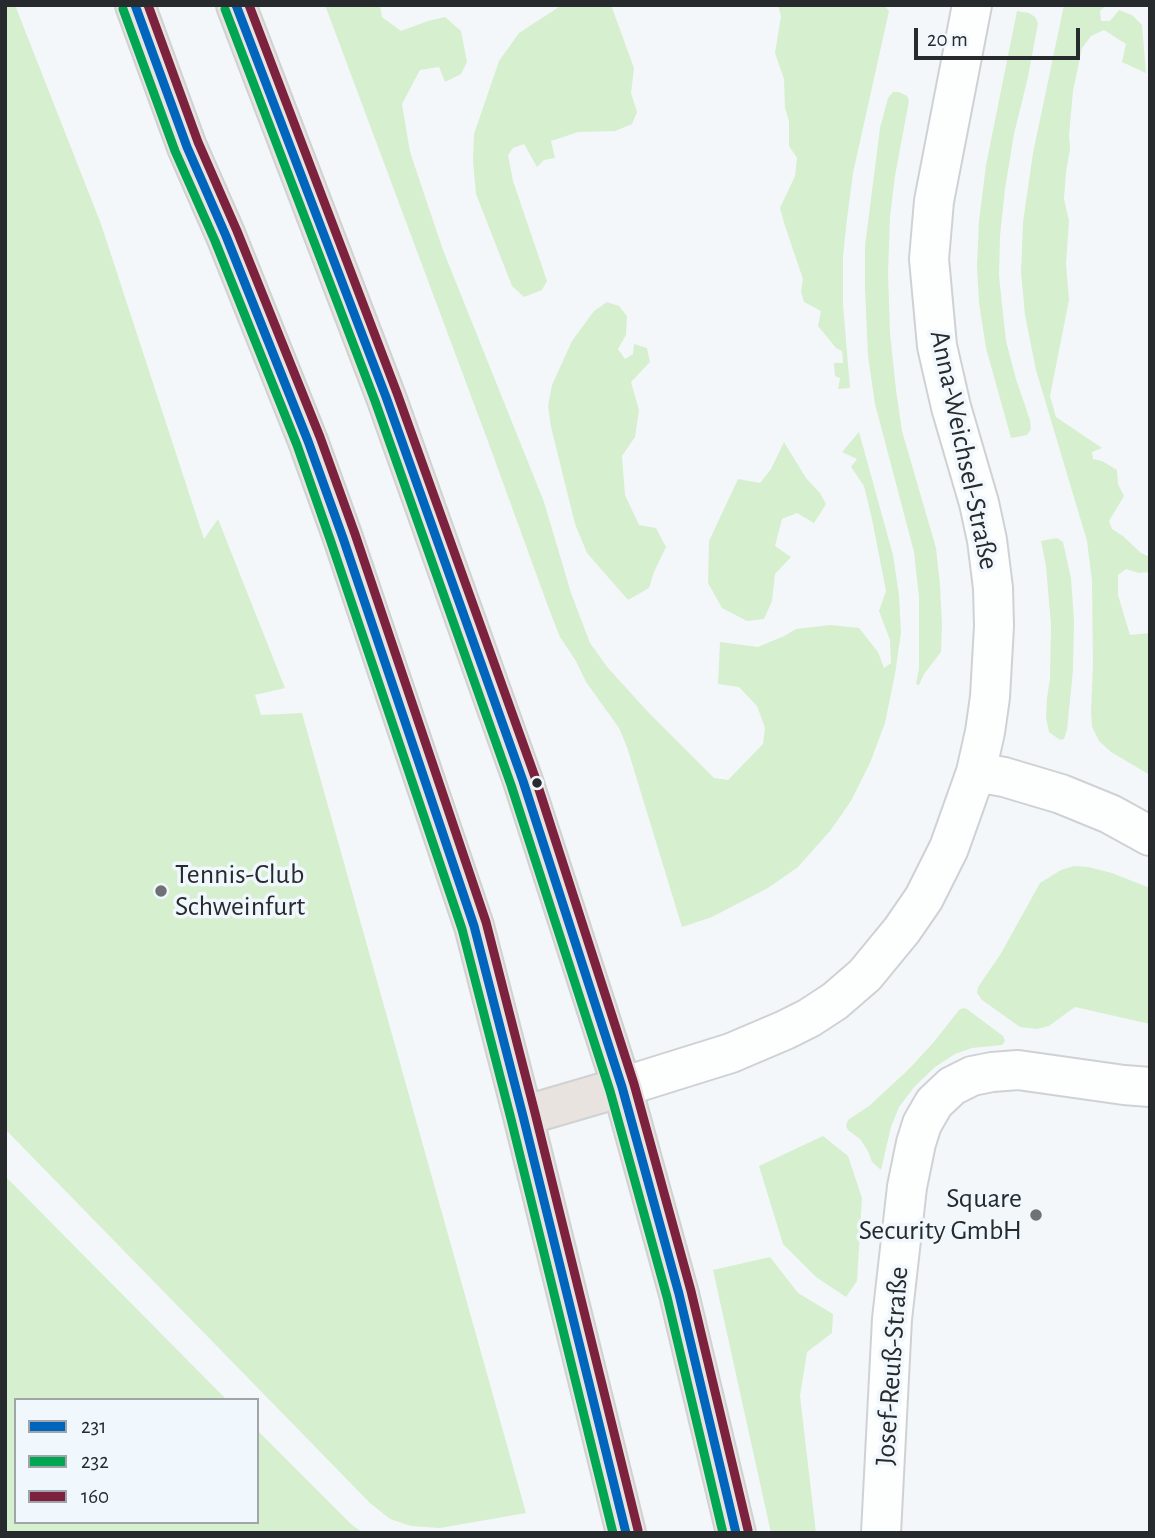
<!DOCTYPE html>
<meta charset="utf-8">
<style>
body{margin:0}
#map{position:relative;width:1155px;height:1538px;overflow:hidden;background:#f3f7fa;font-family:"Alegreya Sans",sans-serif}
canvas{display:block}
.frame{position:absolute;inset:0;border:7px solid #282b2d;pointer-events:none}
.legend{position:absolute;left:14px;top:1398px;width:245px;height:126px;box-sizing:border-box;background:#f0f7fd;border:2px solid #a0a5aa;margin:0;padding:9px 12px;list-style:none;font-size:21px;color:#282b2d}
.legend li{display:flex;align-items:center;gap:14px;height:35px}
.legend b{width:35px;border:2px solid #a0a5aa}
.scale{position:absolute;left:914px;top:28px;width:166px;height:32px;box-sizing:border-box;border:4px solid #282b2d;border-top:0;padding-left:9px;font-size:21px;line-height:24px;white-space:nowrap;color:#282b2d;-webkit-text-stroke:5px #f0f7fd;paint-order:stroke}
</style>
<div id="map">
<canvas width="1155" height="1538"></canvas>
<div class="frame"></div>
<ul class="legend">
<li><b style="height:9px;background:#0065bd"></b>231</li>
<li><b style="height:9px;background:#00a651"></b>232</li>
<li><b style="height:9px;background:#7d223e"></b>160</li>
</ul>
<div class="scale">20 m</div>
</div>
<script>
const ctx = document.querySelector('canvas').getContext('2d');
ctx.lineJoin = 'round';
function fillPath(path, color) { ctx.fillStyle = color; ctx.fill(path, 'evenodd'); }
const poly = rows => new Path2D(rows.map(r => 'M' + r).join(''));
function strokePath(path, color, width, dash) { ctx.strokeStyle = color; ctx.lineWidth = width; ctx.lineCap = dash ? 'butt' : 'round'; ctx.setLineDash(dash || []); ctx.stroke(path); }
function write(font, color, halo, rows, align = 'center') {
  ctx.font = font + ' "Alegreya Sans",sans-serif'; ctx.lineWidth = 7; ctx.setLineDash([]); ctx.textBaseline = 'middle'; ctx.strokeStyle = halo; ctx.fillStyle = color; for (const [text, x, y, turn = 0] of rows) {
    ctx.save(); ctx.translate(x, y); ctx.rotate((+turn || 0) * Math.PI / 180); ctx.textAlign = isNaN(turn) ? turn : align; if (halo) ctx.strokeText(text, 0, 0); ctx.fillText(text, 0, 0); ctx.restore();
  }
}
fillPath(poly([
 [5,5,15,5,101,224,204,539,218,519,285,688,255,695,261,715,302,713,526,1513,440,1528,411,1526,390,1519,370,1503,5,1129],
 [325,5,380,5,382,17,401,31,428,21,445,17,461,31,467,62,461,74,445,82,439,67,420,70,402,104,410,152,443,250,544,502,571,593,590,643,608,668,648,712,714,778,728,780,763,744,765,728,757,706,739,687,718,684,720,642,758,647,784,636,796,629,831,625,859,628,878,652,884,668,891,663,890,640,879,611,886,591,872,519,864,486,851,467,857,459,842,452,859,432,893,555,899,595,901,633,895,674,885,723,870,763,851,801,830,831,798,867,768,888,712,917,682,927,627,747,619,728,586,682,576,661,560,637,549,609,486,436],
 [562,5,611,5,634,68,631,93,637,112,632,124,615,131,578,132,551,141,555,158,544,160,537,167,524,144,513,148,508,155,513,181,547,281,542,290,524,297,512,286,476,194,473,161,474,134,499,61,519,33],
 [778,5,884,5,889,11,853,173,847,219,843,256,843,305,850,388,838,389,840,378,835,376,834,363,843,363,842,351,836,348,818,326,821,311,804,302,801,292,803,279,785,226,780,208,795,176,797,158,789,146,789,121,785,108,784,79,775,53,781,16],
 [1064,5,1106,5,1100,11,1101,21,1110,21,1119,10,1132,15,1142,25,1146,73,1122,62,1126,44,1104,30,1091,36,1082,48,1073,91,1069,135,1070,149,1066,172,1064,199,1069,221,1066,264,1069,300,1050,396,1056,417,1102,448,1092,452,1093,459,1102,461,1117,470,1118,484,1124,496,1109,521,1112,529,1123,536,1141,553,1150,557,1150,572,1139,573,1126,569,1118,575,1118,595,1130,635,1150,633,1150,775,1111,752,1099,741,1092,727,1091,710,1093,666,1092,581,1087,541,1036,370,1025,315,1021,272,1023,222,1033,153],
 [1017,11,1029,13,1035,17,1038,23,1028,77,1014,134,1005,189,1000,236,999,276,1006,341,1016,379,1030,420,1031,429,1027,435,1011,438,986,348,979,303,977,266,979,221,986,165],
 [893,92,899,92,907,96,909,101,895,176,890,217,888,272,890,333,896,390,902,431,936,548,940,585,942,625,941,652,924,674,919,685,916,684,919,668,919,597,914,552,875,404,868,356,865,288,865,246,880,128,888,98],
 [607,302,619,306,627,316,626,335,618,349,625,359,633,354,634,344,647,348,650,362,631,382,639,410,635,437,622,456,625,495,639,525,656,528,666,547,654,572,649,588,628,600,587,553,575,524,551,427,548,406,552,385,572,341,594,311],
 [784,442,806,478,820,493,826,504,814,523,797,513,782,519,775,546,791,557,775,574,772,601,764,619,747,621,722,608,708,583,709,541,738,479,760,483,771,469],
 [1057,538,1063,542,1071,578,1074,621,1073,670,1067,730,1064,739,1060,740,1049,732,1046,718,1047,698,1050,679,1051,625,1046,566,1041,541],
 [1074,866,1088,867,1112,873,1150,888,1150,1024,1075,1007,1049,1026,1037,1029,1020,1027,982,1000,977,993,978,987,1000,955,1040,883,1061,870],
 [963,1008,967,1009,1003,1036,1005,1041,1002,1045,972,1048,955,1054,935,1067,915,1086,899,1107,891,1127,881,1170,872,1162,868,1151,860,1139,848,1130,846,1126,848,1120,869,1106,909,1069,933,1043,959,1010],
 [823,1136,848,1156,862,1198,857,1281,846,1297,816,1277,783,1244,759,1166],
 [5,1176,227,1400,16,1400,16,1522,257,1522,257,1430,351,1524,363,1533,5,1533],
 [770,1257,798,1293,833,1314,832,1333,807,1352,800,1396,816,1533,771,1533,713,1270]
]), '#d6efcf');
const minor = poly([
 [976,772,1004,777,1061,794,1110,814,1150,836],
 [622,1087,731,1053,785,1030,809,1018,835,1001,865,975,902,930,924,898,949,848,976,772,985,732,990,697,994,626,993,588,987,540,979,503,951,407,937,346,929,259,934,201,972,5],
 [881,1533,892,1319,907,1187,916,1143,922,1124,934,1103,952,1086,972,1076,992,1072,1018,1070,1124,1085,1150,1087]
]);
const primary = poly([
 [135,5,187,147,226,236,308,441,343,538,474,926,523,1116,626,1533],
 [236,5,386,397,523,781,622,1087,679,1294,736,1533],
 [523,1116,622,1087]
]);
strokePath(minor, '#cfd2d4', 42);
strokePath(primary, '#d0d1d3', 42);
strokePath(minor, '#fdfefe', 38);
strokePath(primary, '#e8e3df', 38);
strokePath(poly([
 [135,5,187,147,226,236,308,441,343,538,474,926,523,1116,626,1533],
 [236,5,386,397,523,781,622,1087,679,1294,736,1533]
]), '#0065bd', 9);
strokePath(poly([
 [123,9,175,151,215,241,297,445,331,542,462,929,511,1119,613,1533],
 [225,9,375,401,511,785,610,1091,667,1297,723,1533]
]), '#00a651', 9);
strokePath(poly([
 [148,5,198,142,237,231,320,437,355,534,486,922,535,1113,638,1530],
 [249,5,397,393,535,777,634,1084,691,1291,748,1530]
]), '#7d223e', 9);
for (const [x, y, r, color] of [
 [537,783,6,"#282b2d"],
 [161,891,7,"#6f7275"],
 [1036,1215,7,"#6f7275"]
]) { const dot = new Path2D(); dot.arc(x, y, r, 0, 2 * Math.PI); ctx.fillStyle = color; ctx.fill(dot); strokePath(dot, '#f0f7fd', 2.5); }
write('28px', '#282b2d', '#f0f7fd', [
 ["Anna-Weichsel-Straße",964,450,78],
 ["Josef-Reuß-Straße",892,1366,-86]
]);
write('28px', '#282b2d', '#f0f7fd', [
 ["Tennis-Club",175,875],
 ["Schweinfurt",175,907],
 ["Square",1022,1199,"right"],
 ["Security GmbH",1022,1231,"right"]
], 'left');
</script>
